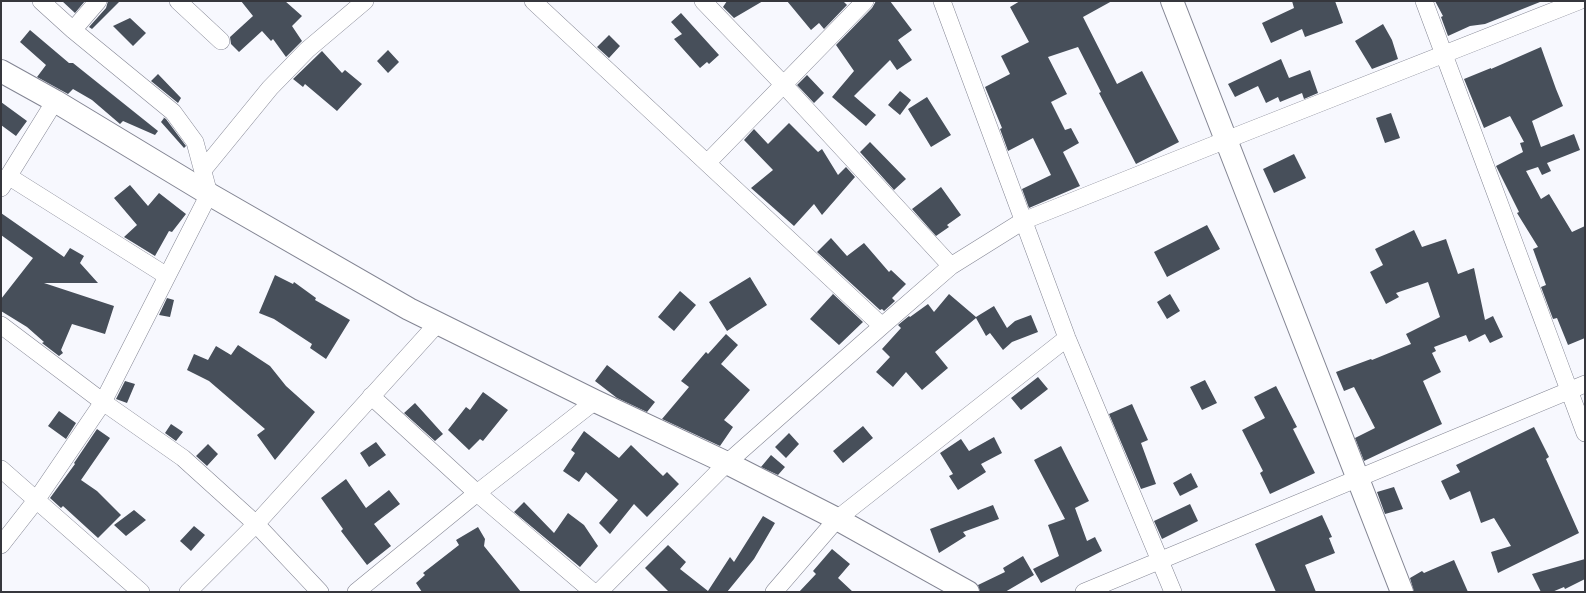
<!DOCTYPE html>
<style>
body{margin:0}
#map{position:relative;width:1586px;height:593px;overflow:hidden;background:#f7f8fe;font-family:"Nunito Sans",sans-serif}
canvas{display:block}
.frame{position:absolute;inset:0;border:2px solid #36373d;pointer-events:none}
</style>
<div id="map">
<canvas width="1586" height="593"></canvas>
<div class="frame"></div>
</div>
<script>
const ctx = document.querySelector('canvas').getContext('2d');
ctx.lineJoin = 'round';
function fillPath(path, color) { ctx.fillStyle = color; ctx.fill(path, 'evenodd'); }
const poly = rows => new Path2D(rows.map(r => 'M' + r).join(''));
function strokePath(path, color, width, dash) { ctx.strokeStyle = color; ctx.lineWidth = width; ctx.lineCap = dash ? 'butt' : 'round'; ctx.setLineDash(dash || []); ctx.stroke(path); }
fillPath(poly([
 [62,1,85,1,75,13],
 [108,1,120,1,92,29,89,27,106,8],
 [241,1,285,1,302,16,292,26,302,41,286,57,273,39,271,41,262,31,239,52,231,44,230,37,253,16],
 [727,1,763,1,734,18,723,7],
 [787,1,843,1,847,5,824,29,819,23,811,30],
 [876,1,890,1,912,30,898,40,912,60,897,70,890,60,854,96,876,115,866,126,832,97,854,71,836,45,872,8],
 [1020,1,1112,1,1083,17,1117,84,1142,71,1179,142,1136,164,1099,93,1101,92,1078,47,1048,57,1067,94,1051,102,1065,130,1071,128,1079,143,1063,152,1080,186,1029,208,1022,189,1051,175,1033,138,1008,151,1000,129,1002,128,985,87,1010,74,1001,56,1029,42,1010,7],
 [1292,1,1335,1,1343,23,1305,37,1302,29,1271,43,1262,23,1294,8],
 [1435,1,1540,1,1540,2,1485,24,1470,26,1448,36,1441,17,1443,16],
 [681,13,719,55,709,64,707,62,700,68,674,39,682,34,671,22],
 [130,18,146,33,133,46,113,26],
 [1383,24,1392,40,1398,59,1372,69,1355,41],
 [30,30,69,63,73,63,158,131,155,135,123,121,120,124,92,100,73,89,68,94,37,77,46,65,20,42],
 [609,35,620,46,609,58,597,47],
 [1541,47,1556,89,1563,106,1532,121,1541,147,1574,134,1580,150,1547,163,1551,171,1542,175,1538,167,1526,171,1541,199,1549,194,1572,232,1585,226,1585,338,1568,345,1557,318,1553,319,1541,287,1546,285,1533,249,1538,247,1517,213,1519,212,1496,166,1523,152,1520,143,1524,142,1510,116,1484,128,1464,79,1491,68,1491,69],
 [388,50,399,62,388,73,377,61],
 [322,51,342,73,345,70,362,84,337,111,305,84,303,87,293,79],
 [1281,59,1289,78,1310,70,1318,93,1304,99,1302,93,1280,102,1278,97,1266,103,1258,86,1235,97,1228,84],
 [158,74,181,98,178,103,151,81],
 [807,75,824,93,814,103,797,85],
 [900,91,911,100,900,115,888,105],
 [927,97,951,135,931,147,908,109],
 [1,102,27,121,16,136,1,125],
 [1391,113,1400,138,1385,143,1376,118],
 [163,117,166,119,186,146,184,148,161,122,164,118],
 [789,123,818,152,822,149,838,175,846,167,855,177,822,215,814,204,794,226,751,188,773,170,744,140,754,129,768,144],
 [870,142,906,179,894,190,860,152],
 [1294,154,1306,178,1274,193,1263,169],
 [130,185,148,206,159,193,186,214,172,232,169,231,155,256,124,237,137,225,114,198],
 [941,187,961,215,947,225,949,227,936,236,912,209],
 [1,213,64,257,70,248,84,256,80,263,98,283,44,283,114,306,105,334,72,324,61,350,63,353,59,356,42,343,44,342,27,327,1,311,1,299,33,258,1,235],
 [1207,225,1220,249,1167,277,1154,252],
 [1414,230,1422,247,1446,239,1458,274,1474,268,1485,320,1493,316,1503,337,1490,343,1485,334,1469,342,1466,335,1434,347,1436,351,1432,353,1441,372,1423,381,1442,424,1364,461,1355,438,1375,428,1354,387,1344,391,1336,372,1371,359,1372,360,1411,344,1406,334,1440,317,1428,282,1396,293,1399,297,1386,304,1370,272,1383,265,1375,249],
 [831,238,847,256,864,243,889,272,891,270,906,284,892,298,895,301,884,311,882,309,880,310,817,252],
 [275,275,293,284,294,282,316,298,315,300,350,320,326,359,310,348,312,344,274,319,259,313],
 [750,277,767,305,727,331,709,302],
 [680,291,696,305,674,331,658,317],
 [831,292,863,322,839,345,810,319,833,294],
 [949,294,976,317,994,306,1007,328,1015,321,1031,315,1038,332,1012,342,1003,350,990,333,986,336,976,318,935,352,948,368,922,390,906,372,893,387,876,372,890,357,882,349,901,328,898,325,909,316,910,317,928,304,934,312],
 [1170,294,1180,311,1167,319,1157,302],
 [167,298,174,300,170,317,159,315],
 [726,334,738,345,721,364,750,390,724,420,733,427,720,446,662,419,689,387,681,381,706,352,708,354],
 [238,345,270,366,286,386,315,412,275,460,257,435,265,429,209,381,187,370,194,354,208,360,216,346,231,355],
 [607,365,655,402,647,412,617,398,595,381],
 [1038,377,1048,389,1021,410,1011,398],
 [1205,380,1217,403,1202,410,1190,387],
 [125,381,135,384,127,403,116,399],
 [1276,386,1297,427,1293,429,1315,473,1270,494,1260,473,1263,471,1242,430,1265,418,1254,397],
 [483,392,508,410,483,441,480,439,469,450,448,430,466,407,470,410],
 [415,403,443,434,435,441,404,413],
 [1132,404,1148,440,1141,443,1156,484,1141,489,1109,414],
 [59,411,76,423,66,439,48,426],
 [171,424,183,432,176,441,165,433],
 [863,426,873,438,843,463,833,451],
 [1534,427,1549,457,1546,459,1579,533,1498,573,1491,552,1511,546,1494,518,1481,523,1470,491,1450,500,1441,481,1460,472,1456,465],
 [97,429,110,438,81,480,97,491,121,515,98,538,63,506,61,508,50,498,75,464,74,463],
 [584,431,619,458,631,445,663,476,667,472,679,484,647,517,634,504,610,534,599,523,618,500,586,472,579,482,563,471,575,453,571,450],
 [789,433,799,444,786,458,775,447],
 [994,437,1002,453,981,464,986,472,958,490,949,476,953,474,940,453,961,439,969,451],
 [376,442,386,455,369,467,360,453],
 [208,444,218,454,207,466,196,456],
 [1061,446,1089,501,1075,508,1087,541,1095,537,1102,551,1041,583,1033,569,1059,556,1048,525,1065,519,1034,460],
 [771,455,785,467,778,475,761,467],
 [1191,473,1198,487,1180,496,1173,483],
 [346,479,366,508,389,490,400,504,374,524,391,546,367,565,341,531,343,529,321,498],
 [1394,487,1403,509,1385,514,1377,492],
 [524,502,554,533,568,513,584,525,598,546,580,567,514,512],
 [1190,504,1198,521,1162,539,1154,521],
 [993,505,999,519,963,532,966,536,939,553,930,529],
 [134,510,146,520,126,536,114,525],
 [1322,515,1332,537,1329,538,1335,553,1305,565,1316,592,1276,592,1255,544],
 [763,516,775,523,754,559,727,592,669,592,645,568,668,545,686,562,680,569,708,591,730,557,734,562],
 [194,526,205,535,191,551,180,541],
 [478,527,485,539,484,546,521,592,422,592,416,583,425,575,423,573,459,545,456,540],
 [832,549,850,564,838,578,853,592,799,592,816,574,813,571],
 [1023,556,1034,575,1005,592,980,592,978,585,1005,572,1003,568],
 [1585,559,1585,579,1565,589,1564,587,1552,592,1541,592,1532,574],
 [1454,560,1468,592,1414,592,1410,578,1422,571,1424,573]
]), '#474f5a');
const street = poly([
 [178,1,221,41],
 [533,1,882,326],
 [703,1,783,84,951,266],
 [942,1,1067,338,1173,592],
 [1424,1,1585,433],
 [73,30,98,1],
 [707,163,865,1],
 [203,170,270,88,307,50,365,1],
 [8,176,167,276],
 [1,188,55,101],
 [1,325,103,402,183,458,256,524,320,592],
 [371,396,477,493,593,592],
 [1,469,141,592],
 [1,545,37,499,103,402,209,194,195,142,173,112,73,30,41,1],
 [188,592,256,524,438,323],
 [356,592,477,493,595,401],
 [599,592,727,463,882,326,951,266,1023,221,1226,140,1579,1],
 [774,592,837,519,1067,338],
 [1084,592,1585,384]
]);
const secondary = poly([
 [1172,1,1402,592],
 [1,71,55,101,209,194,409,309,595,401,727,463,837,519,968,592]
]);
strokePath(street, '#838593', 18);
strokePath(secondary, '#838593', 24);
strokePath(street, '#fff', 17);
strokePath(secondary, '#fff', 22);
</script>
